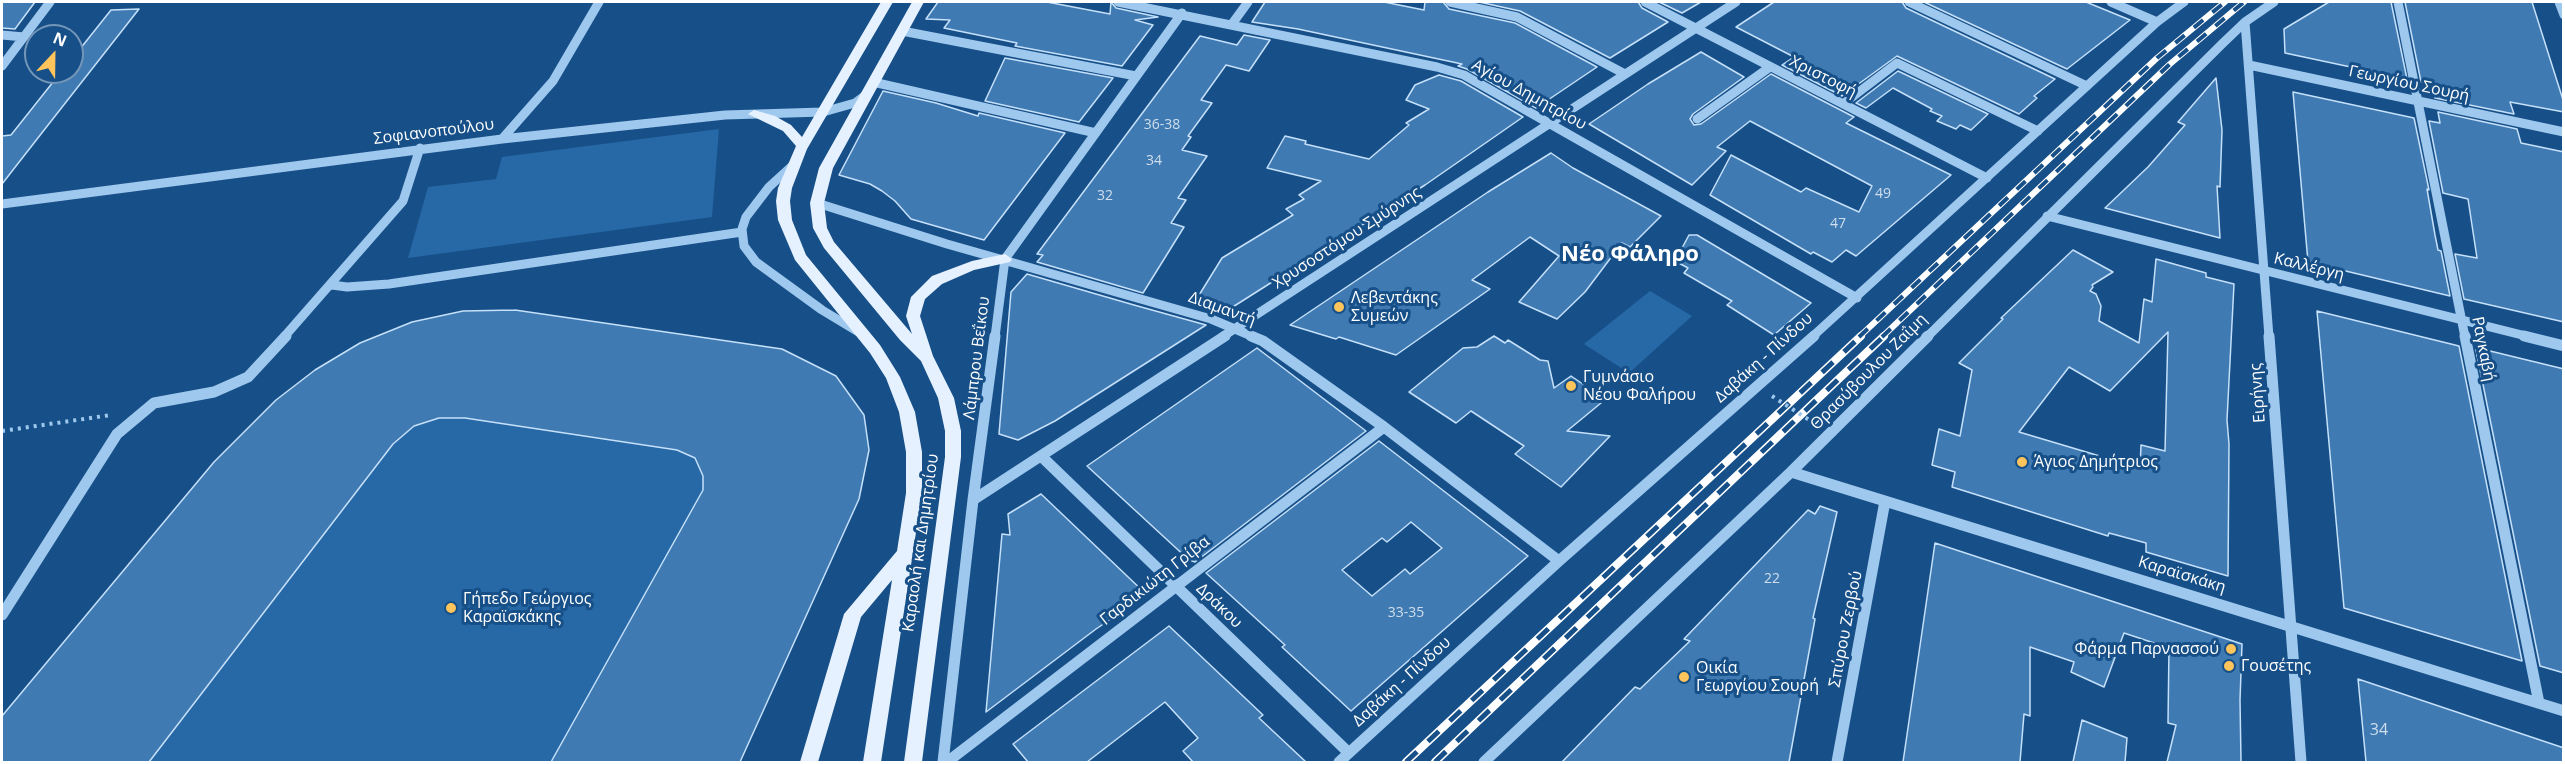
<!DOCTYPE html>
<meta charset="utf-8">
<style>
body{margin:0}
#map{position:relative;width:2565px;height:764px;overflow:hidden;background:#175088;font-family:"Open Sans",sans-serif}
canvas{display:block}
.frame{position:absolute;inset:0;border:3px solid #fff;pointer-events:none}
.north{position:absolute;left:24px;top:24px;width:60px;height:60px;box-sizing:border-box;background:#175088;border:2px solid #7496b8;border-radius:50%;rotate:22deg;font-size:16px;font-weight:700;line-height:24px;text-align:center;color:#fff}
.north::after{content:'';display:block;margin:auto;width:21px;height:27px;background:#ffc55c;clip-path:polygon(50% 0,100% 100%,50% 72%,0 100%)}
</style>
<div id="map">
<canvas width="2565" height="764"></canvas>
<div class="frame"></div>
<div class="north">N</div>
</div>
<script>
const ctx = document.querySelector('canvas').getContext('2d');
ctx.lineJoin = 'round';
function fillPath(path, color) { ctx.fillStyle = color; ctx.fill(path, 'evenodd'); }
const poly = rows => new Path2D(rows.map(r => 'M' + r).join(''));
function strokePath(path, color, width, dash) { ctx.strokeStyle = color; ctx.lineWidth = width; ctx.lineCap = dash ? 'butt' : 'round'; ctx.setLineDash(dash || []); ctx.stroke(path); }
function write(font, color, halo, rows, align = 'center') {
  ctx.font = font + ' "Open Sans",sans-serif'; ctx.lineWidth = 6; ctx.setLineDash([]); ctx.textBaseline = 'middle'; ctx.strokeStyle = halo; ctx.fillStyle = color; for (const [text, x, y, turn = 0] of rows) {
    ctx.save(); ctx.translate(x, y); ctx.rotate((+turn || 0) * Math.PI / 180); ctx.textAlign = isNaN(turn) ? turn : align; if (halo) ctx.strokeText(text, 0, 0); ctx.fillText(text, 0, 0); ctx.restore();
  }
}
fillPath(poly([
 [719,129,712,217,408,258,428,187,496,179,502,157],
 [1650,291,1692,316,1629,373,1584,344],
 [515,310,782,349,836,376,864,415,869,450,859,499,740,762,2,762,2,716,214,462,276,400,315,370,360,343,412,322,463,311]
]), '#2768a6');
const building = poly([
 [2,2,35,2,15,29,2,28,2,2],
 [938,2,1047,2,1110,14,1111,2,1116,8,1158,17,1135,20,1153,25,1122,66,1015,46,1017,43,944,28,950,20,926,19,938,2],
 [1265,2,1384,2,1424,10,1425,2,1443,2,1449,9,1515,23,1597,67,1536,108,1467,69,1458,66,1462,64,1298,29,1252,22,1265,2],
 [1479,2,1638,2,1642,8,1668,22,1610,58,1520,11,1479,2],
 [1659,2,1701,2,1682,13,1659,2],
 [1774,2,1902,2,1906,8,2055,79,2034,96,2037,98,2019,114,1897,56,1842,96,1782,65,1794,57,1736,27,1774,2],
 [1924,2,2086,2,2130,20,2067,69,1924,2],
 [2329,2,2391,2,2407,79,2285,53,2284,29,2329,2],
 [2405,2,2532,2,2564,103,2564,112,2510,102,2514,114,2435,98,2433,85,2421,82,2405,2],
 [139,9,41,134,2,184,2,136,11,135,61,72,72,72,72,59,111,10,139,9],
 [1244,35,1270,40,1249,71,1226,65,1201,100,1212,103,1188,136,1191,137,1182,150,1207,156,1178,198,1186,200,1171,223,1184,227,1143,293,1037,262,1043,255,1037,254,1200,36,1237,45,1244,35],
 [1701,52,1744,77,1693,114,1690,119,1694,125,1701,124,1771,74,1854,117,1846,123,1951,175,1856,256,1846,250,1832,262,1813,252,1811,254,1710,195,1731,155,1801,192,1806,188,1859,212,1872,186,1750,121,1717,147,1726,151,1692,185,1589,124,1648,84,1701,52],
 [1005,58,1113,78,1079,122,985,101,1005,58],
 [1898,71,1988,114,1971,130,1960,125,1956,129,1937,121,1942,116,1930,111,1932,109,1893,88,1866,108,1856,103,1898,71],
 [1439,75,1461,81,1523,117,1425,185,1228,310,1196,300,1222,258,1293,215,1286,209,1304,199,1299,195,1321,181,1267,168,1285,136,1306,141,1305,144,1369,159,1409,125,1406,123,1429,109,1406,100,1415,85,1439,75],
 [2216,78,2222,130,2220,187,2217,186,2220,238,2105,208,2148,167,2185,125,2178,122,2216,78],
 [883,91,936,103,978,116,979,113,1065,133,984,240,911,219,895,201,882,191,870,184,839,175,883,91],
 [2293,92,2414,118,2429,190,2427,189,2435,235,2438,250,2441,251,2450,296,2308,262,2293,92],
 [2438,112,2517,129,2521,143,2564,152,2564,322,2464,299,2455,254,2477,258,2468,199,2443,193,2429,121,2440,123,2438,112],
 [1551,153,1573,168,1661,216,1630,247,1622,243,1585,292,1557,319,1519,302,1559,256,1530,237,1472,280,1490,289,1396,355,1339,337,1336,339,1290,325,1488,192,1551,153],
 [1689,235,1697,235,1811,303,1774,335,1727,305,1732,301,1684,273,1688,268,1675,261,1689,235],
 [2073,250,2113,272,2092,285,2093,287,2090,291,2096,294,2101,306,2099,321,2139,343,2144,299,2152,302,2156,259,2206,273,2206,277,2234,284,2227,420,2229,444,2228,576,2146,552,2146,543,2109,533,2108,536,1952,487,1955,472,1932,465,1939,429,1960,436,1972,370,1959,363,2003,319,2001,318,2073,250],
 [2168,332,2165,451,2141,445,2140,468,2019,432,2069,367,2110,391,2168,332],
 [1027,274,1134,305,1206,325,1055,421,1018,440,999,434,1011,292,1027,274],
 [515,310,782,349,836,376,864,415,869,450,859,499,740,762,551,762,703,490,703,476,695,458,677,450,465,418,439,418,414,426,393,444,149,762,2,762,2,716,214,462,276,400,315,370,360,343,412,322,463,311,515,310],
 [2317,311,2459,346,2522,661,2344,608,2317,311],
 [1494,336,1505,343,1508,340,1540,360,1548,361,1554,388,1571,376,1596,393,1594,397,1601,403,1567,431,1610,436,1561,487,1515,454,1524,446,1471,411,1456,423,1409,392,1463,348,1477,347,1494,336],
 [1257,348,1366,431,1195,562,1189,560,1087,466,1257,348],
 [2476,350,2487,353,2486,350,2564,369,2564,673,2540,666,2476,350],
 [1379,441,1528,556,1351,711,1282,647,1285,645,1206,573,1379,441],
 [1411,522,1442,548,1410,574,1405,569,1372,596,1342,570,1382,538,1387,542,1411,522],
 [1041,494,1147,595,1096,629,986,712,1002,534,1010,535,1008,514,1041,494],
 [1820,506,1837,512,1813,618,1815,619,1789,762,1562,762,1635,687,1640,689,1690,641,1684,639,1808,510,1815,514,1820,506],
 [1935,543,2242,644,2240,700,2241,762,2167,762,2176,725,2168,723,2169,648,2124,633,2104,687,2071,672,2074,662,2030,647,2030,716,2024,714,2020,762,1903,762,1935,543],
 [1169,626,1263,715,1259,718,1306,762,1193,762,1183,751,1198,738,1165,702,1087,762,1028,762,1013,744,1169,626],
 [2358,679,2564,748,2564,762,2366,762,2358,679],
 [2082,720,2127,738,2125,762,2073,762,2082,720]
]);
fillPath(building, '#407ab2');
strokePath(building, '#c5e0fa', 1.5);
strokePath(poly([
 [2,431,111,415]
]), '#9fc8ee', 4, [3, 5]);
strokePath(poly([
 [1118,2,1437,67,1464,75,1857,298],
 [1450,2,1517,17,1625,74],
 [1645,2,1987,178],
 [1909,2,2087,86],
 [2111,2,2157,22],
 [2398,2,2465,337],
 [2559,2,2564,15],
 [2245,22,2269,337],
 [1232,24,1248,2],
 [902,31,1136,76],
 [2,35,24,37],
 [2249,65,2564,132],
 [2,66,50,2],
 [873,82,1096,133],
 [1843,104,1897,63,2038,131],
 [1697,119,1770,67],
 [502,139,553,81,599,2],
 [792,166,769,187,746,217,742,229,744,246,756,262,822,310,860,333],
 [817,203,947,244,1211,319,1254,337],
 [2,204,502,139,725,115,823,112,855,103,867,94],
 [2047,216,2530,337],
 [332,285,347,287,389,284,742,232],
 [284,337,403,201,420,148],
 [995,337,1005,259,1182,13],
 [1222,337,1736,2],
 [1812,337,2157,22,2184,2],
 [1927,337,2222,44,2245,22,2274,2]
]), '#9fc8ee', 9);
strokePath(poly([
 [1251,336,1263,341,1384,427,1559,561],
 [2269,336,2301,762],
 [2465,336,2539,703],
 [2524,336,2564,346],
 [1041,456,1349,753],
 [1791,472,2564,711],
 [973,500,1225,336],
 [2,615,117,434,154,403,214,392,248,377,286,336],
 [943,762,973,500,995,336],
 [947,762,1384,427],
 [1339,762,1559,561,1814,336],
 [1484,762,1791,472,1928,336],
 [1837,762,1885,501]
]), '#9fc8ee', 11);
fillPath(poly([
 [881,2,893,2,807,149,792,188,790,201,792,220,806,255,880,345,900,377,915,412,922,452,922,493,881,762,863,762,892,580,861,617,818,762,800,762,844,614,897,551,906,493,906,452,899,412,886,378,870,353,795,260,778,220,776,201,778,188,796,146,783,131,748,114,754,110,775,116,791,125,802,137,881,2],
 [912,2,924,2,833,168,824,203,827,228,834,242,912,334,906,316,911,297,932,276,972,261,1005,254,1012,259,1010,262,974,270,942,284,925,299,920,316,933,356,954,398,961,431,961,457,922,762,904,762,945,457,945,431,938,398,921,361,900,340,824,248,813,228,810,203,819,168,912,2]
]), '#e6f1ff');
const railFar1 = poly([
 [1859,337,2157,58,2225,2],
 [1882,337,2170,64,2244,2]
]);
const rail = poly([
 [1406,762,1861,336],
 [1435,762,1884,336]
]);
strokePath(railFar1, '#fff', 6);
strokePath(rail, '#fff', 8);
strokePath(railFar1, '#175088', 4, [12]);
strokePath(rail, '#175088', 5, [15]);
strokePath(poly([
 [1772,396,1817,425]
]), '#9fc8ee', 4, [3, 5]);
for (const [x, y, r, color] of [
 [1339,307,6,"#ffc55c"],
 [1571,386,6,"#ffc55c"],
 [2022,462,6,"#ffc55c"],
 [451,608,6,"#ffc55c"],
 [2231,649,6,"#ffc55c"],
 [2229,666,6,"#ffc55c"],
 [1684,677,6,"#ffc55c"]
]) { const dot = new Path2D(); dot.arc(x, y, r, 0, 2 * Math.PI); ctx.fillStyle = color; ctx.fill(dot); strokePath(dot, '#175088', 2); }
write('14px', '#cfdeec', null, [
 ["36-38",1162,125],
 ["34",1154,161],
 ["49",1883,194],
 ["32",1105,196],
 ["47",1838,224],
 ["22",1772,579],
 ["33-35",1406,613]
]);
write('16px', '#fff', '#175088', [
 ["Χριστοφή",1823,77,27],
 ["Γεωργίου Σουρή",2409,84,12],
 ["Αγίου Δημητρίου",1529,95,29],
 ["Σοφιανοπούλου",434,132,-7],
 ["Χρυσοστόμου Σμύρνης",1347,238,-33],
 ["Καλλέργη",2309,267,14],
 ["Διαμαντή",1222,309,20],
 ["Ραγκαβή",2483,349,79],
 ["Λάμπρου Βεΐκου",977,358,-83],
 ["Δαβάκη - Πίνδου",1764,358,-42],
 ["Θρασύβουλου Ζαΐμη",1869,372,-45],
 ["Ειρήνης",2258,393,-94],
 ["Καραολή και Δημητρίου",921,543,-82],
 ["Καραϊσκάκη",2182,575,17],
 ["Γαρδικιώτη Γρίβα",1155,581,-38],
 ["Δράκου",1219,606,44],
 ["Σπύρου Ζερβού",1846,629,-79],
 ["Δαβάκη - Πίνδου",1402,682,-42]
]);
write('16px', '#fff', '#175088', [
 ["Λεβεντάκης",1351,298],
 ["Συμεών",1351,316],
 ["Γυμνάσιο",1583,377],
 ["Νέου Φαλήρου",1583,395],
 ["Άγιος Δημήτριος",2034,462],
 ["Γήπεδο Γεώργιος",463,599],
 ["Καραϊσκάκης",463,617],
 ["Φάρμα Παρνασσού",2219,649,"right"],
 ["Γουσέτης",2241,666],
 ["Οικία",1696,668],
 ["Γεωργίου Σουρή",1696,686]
], 'left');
write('16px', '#cfdeec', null, [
 ["34",2379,730]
]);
write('bold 22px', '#fff', '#175088', [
 ["Νέο Φάληρο",1630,255]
]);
</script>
